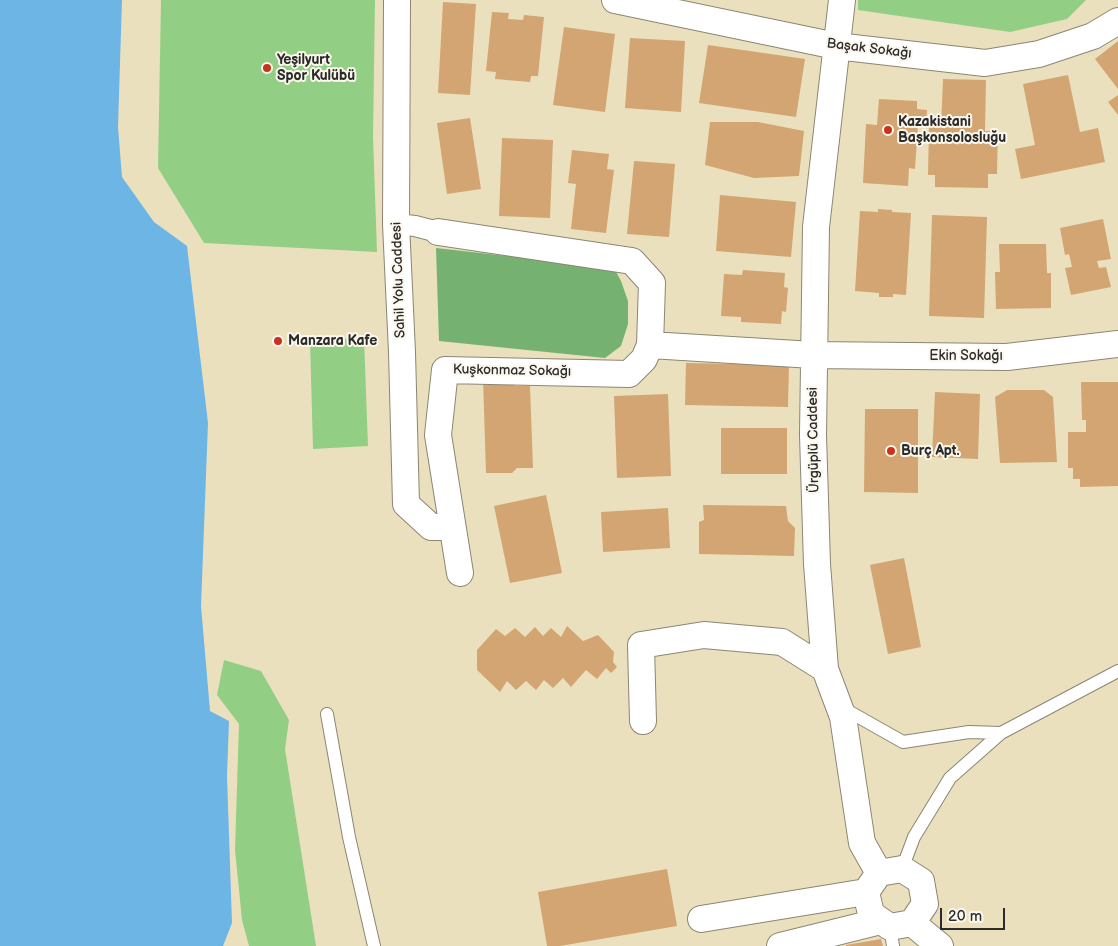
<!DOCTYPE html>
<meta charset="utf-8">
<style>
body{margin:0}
#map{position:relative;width:1118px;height:946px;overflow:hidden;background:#ebe0bd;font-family:"Balsamiq Sans",sans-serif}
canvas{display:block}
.scale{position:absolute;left:940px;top:908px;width:65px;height:22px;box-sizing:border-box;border:2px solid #2b2b2b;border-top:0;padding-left:6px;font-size:15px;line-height:18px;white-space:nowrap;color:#2b2b2b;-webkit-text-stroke:4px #fbf7ec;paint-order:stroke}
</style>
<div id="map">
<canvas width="1118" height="946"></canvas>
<div class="scale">20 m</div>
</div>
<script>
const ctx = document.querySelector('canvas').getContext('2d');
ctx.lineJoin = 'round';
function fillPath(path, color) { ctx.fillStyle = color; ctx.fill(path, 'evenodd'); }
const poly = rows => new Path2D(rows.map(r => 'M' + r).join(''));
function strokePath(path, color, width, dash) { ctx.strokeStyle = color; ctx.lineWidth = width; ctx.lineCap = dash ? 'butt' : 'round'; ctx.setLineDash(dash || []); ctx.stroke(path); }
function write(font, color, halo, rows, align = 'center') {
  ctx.font = font + ' "Balsamiq Sans",sans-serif'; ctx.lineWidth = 4; ctx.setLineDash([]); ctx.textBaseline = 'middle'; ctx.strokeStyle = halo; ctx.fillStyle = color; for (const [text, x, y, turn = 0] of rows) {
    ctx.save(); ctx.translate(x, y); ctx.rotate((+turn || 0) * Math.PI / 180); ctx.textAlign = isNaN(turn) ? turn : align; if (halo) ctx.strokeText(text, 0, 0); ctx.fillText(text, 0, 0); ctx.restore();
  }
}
fillPath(poly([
 [161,0,375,0,373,137,377,252,204,243,158,168],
 [858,0,1086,0,1067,19,1010,32,858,10],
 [364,338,368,446,313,449,310,340],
 [224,660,261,671,289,720,285,749,316,946,249,946,242,920,235,850,239,724,217,695]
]), '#92cf84');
fillPath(poly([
 [436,248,614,268,621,281,628,301,628,324,621,346,605,358,439,341]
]), '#75b272');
fillPath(poly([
 [0,0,122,0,118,127,122,177,154,222,187,246,208,423,201,606,210,711,229,721,227,776,232,923,223,946,0,946]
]), '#6db5e5');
fillPath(poly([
 [443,2,476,4,470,95,438,93],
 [492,12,509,13,508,19,523,20,524,15,544,17,538,76,531,76,530,82,495,79,496,72,486,71],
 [564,27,615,34,605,112,553,105],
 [630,38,685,41,681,112,625,108],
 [1118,41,1118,89,1095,59],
 [708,45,805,59,796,117,699,103],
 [1068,75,1080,132,1098,128,1105,162,1021,179,1015,149,1035,145,1023,84],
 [943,79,986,80,985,131,998,131,997,174,988,174,988,188,935,187,935,175,928,175,929,127,941,127],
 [1118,95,1118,115,1108,102],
 [879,99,917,101,917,109,927,110,926,125,918,124,915,169,909,168,908,186,863,183,866,124,877,125],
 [470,118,481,189,447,194,437,123],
 [710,122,758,122,804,131,799,176,754,178,705,165],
 [502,138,553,140,550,218,499,216],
 [572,150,609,154,607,169,614,170,606,233,571,229,576,184,568,183],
 [634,161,675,164,669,237,627,234],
 [720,195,796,202,791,257,716,251],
 [878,209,892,210,892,212,911,213,906,295,893,294,893,297,879,297,879,293,855,291,860,211,878,212],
 [932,215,987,217,984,318,929,316],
 [1103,219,1111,259,1097,261,1099,268,1106,267,1111,287,1071,295,1065,268,1072,267,1069,254,1065,255,1060,228],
 [999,244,1046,244,1047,273,1051,273,1051,308,996,309,995,272,1000,272],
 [743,270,785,273,784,287,788,288,786,312,782,311,781,324,741,322,741,317,721,316,724,274,742,275],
 [686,363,789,365,788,407,685,405],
 [483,379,511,381,515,386,530,386,533,468,517,468,512,473,486,473],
 [1081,382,1118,382,1118,486,1080,487,1080,479,1073,479,1073,468,1068,468,1068,432,1086,432,1086,420,1082,420],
 [1007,390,1044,390,1053,397,1057,462,1000,463,995,397],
 [935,392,980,394,978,459,932,457],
 [668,394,671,476,617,478,614,396],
 [865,409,918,409,918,493,864,492],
 [721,428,787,428,787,474,721,474],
 [546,495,562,573,510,583,494,506],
 [703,505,786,506,788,521,795,528,794,556,699,554,699,522,704,520],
 [668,508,670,548,603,552,601,512],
 [904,558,921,647,888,654,870,565],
 [567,626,583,641,598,635,614,652,613,662,617,667,611,673,606,668,597,679,586,670,571,687,563,678,553,688,544,680,536,690,526,681,516,690,507,681,500,692,477,670,477,650,496,629,505,636,515,628,525,637,535,627,543,636,551,628,561,637],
 [667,869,677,926,560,946,547,946,538,892],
 [881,939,883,946,846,946,846,945]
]), '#d2a572');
const service = poly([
 [841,707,903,742,969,732,1001,733],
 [327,714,349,837,374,946],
 [902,869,914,837,950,778,1001,733,1118,671],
 [890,927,893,946]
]);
const pedestrian = poly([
 [396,224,415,226,438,232]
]);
const minor = poly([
 [397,0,396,224,402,352,406,504,431,527,452,527],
 [615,0,836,46,985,63,1039,54,1093,36,1118,21],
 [842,0,816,227,813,435,817,564,825,669,843,717,862,843,879,873],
 [438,232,632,261,652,283,650,345,644,359,629,374,445,370,438,435,460,573],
 [650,345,813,355,1007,357,1118,344],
 [643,721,641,645,704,635,782,642,825,669],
 [902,869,921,881,925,904,912,923,890,927,871,914,866,892,879,873,902,869],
 [701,919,866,892],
 [912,923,940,946],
 [780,946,881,921]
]);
strokePath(service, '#8b8674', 14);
strokePath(pedestrian, '#8b8674', 22);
strokePath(minor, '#8b8674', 28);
strokePath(service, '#fff', 12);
strokePath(pedestrian, '#fff', 20);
strokePath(minor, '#fff', 26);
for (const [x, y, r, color] of [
 [267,68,5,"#c8321e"],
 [888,130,5,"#c8321e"],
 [278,341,5,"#c8321e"],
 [891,451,5,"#c8321e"]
]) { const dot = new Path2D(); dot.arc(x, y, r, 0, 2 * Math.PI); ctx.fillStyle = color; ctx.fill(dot); strokePath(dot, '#fbf7ec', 2); }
write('14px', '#2b2b2b', '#fbf7ec', [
 ["Başak Sokağı",869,49,7],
 ["Sahil Yolu Caddesi",399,280,-92],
 ["Ekin Sokağı",966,356],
 ["Kuşkonmaz Sokağı",512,371,1],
 ["Ürgüplü Caddesi",814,440,-91]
]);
write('bold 14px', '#2b2b2b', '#fbf7ec', [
 ["Yeşilyurt",277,60],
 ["Spor Kulübü",277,76],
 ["Kazakistani",898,122],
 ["Başkonsolosluğu",898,138],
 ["Manzara Kafe",288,341],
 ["Burç Apt.",901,451]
], 'left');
</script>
